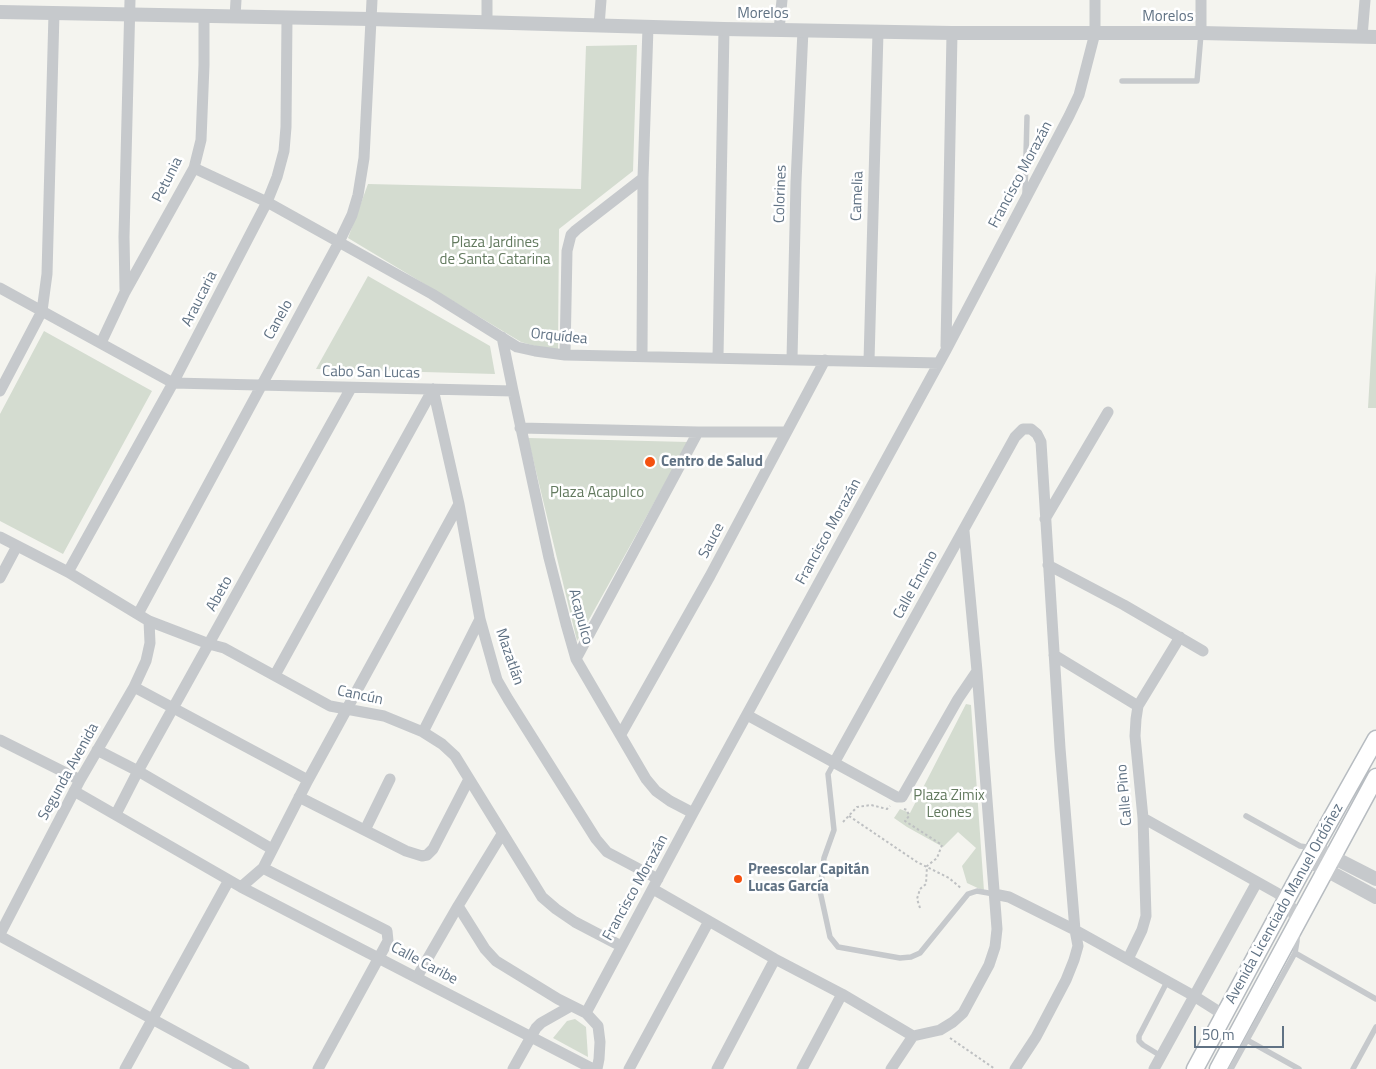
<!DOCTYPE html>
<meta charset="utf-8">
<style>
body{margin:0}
#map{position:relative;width:1376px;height:1069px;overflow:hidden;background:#f4f4ef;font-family:"Titillium Web",sans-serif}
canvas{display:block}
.scale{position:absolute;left:1194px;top:1026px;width:90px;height:22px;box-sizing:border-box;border:2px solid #607284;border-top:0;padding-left:6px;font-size:15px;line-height:18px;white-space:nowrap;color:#607284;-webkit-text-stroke:4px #fff;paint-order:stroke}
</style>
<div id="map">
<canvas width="1376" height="1069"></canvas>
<div class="scale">50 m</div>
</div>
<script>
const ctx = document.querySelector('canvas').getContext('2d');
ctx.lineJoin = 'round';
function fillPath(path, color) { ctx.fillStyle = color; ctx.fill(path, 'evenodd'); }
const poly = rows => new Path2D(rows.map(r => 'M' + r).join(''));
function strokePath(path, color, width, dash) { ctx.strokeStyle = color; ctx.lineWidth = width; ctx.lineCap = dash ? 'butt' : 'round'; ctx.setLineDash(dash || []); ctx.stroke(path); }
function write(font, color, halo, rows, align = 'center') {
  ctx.font = font + ' "Titillium Web",sans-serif'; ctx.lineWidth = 5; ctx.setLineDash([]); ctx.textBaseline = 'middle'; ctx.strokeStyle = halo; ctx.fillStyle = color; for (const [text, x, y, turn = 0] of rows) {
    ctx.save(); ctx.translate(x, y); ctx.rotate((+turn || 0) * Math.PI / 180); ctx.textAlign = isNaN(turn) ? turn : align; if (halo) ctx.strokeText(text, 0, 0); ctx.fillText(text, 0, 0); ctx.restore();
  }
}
fillPath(poly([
 [637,45,633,171,559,229,558,349,546,349,521,342,348,238,368,184,581,189,586,46],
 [1376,271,1376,408,1368,408],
 [368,276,490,346,495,374,316,369],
 [44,331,152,391,63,554,0,521,0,414],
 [528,438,688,442,577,641],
 [966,704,971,705,984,891,967,883,962,866,976,848,958,832,943,847,907,827,894,818,900,809,910,813],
 [575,1019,586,1027,588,1057,553,1038,567,1021]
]), '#d4dcd0');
const secondary = poly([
 [1195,1069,1300,874,1376,739],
 [1218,1069,1376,777]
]);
strokePath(secondary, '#b7bcc1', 19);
strokePath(poly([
 [904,809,907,810,909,816,905,821,942,845,937,858,927,866,926,884,920,889,917,899,920,908],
 [849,816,917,862,949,878,962,889],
 [843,822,857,807,871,805,887,809,890,806],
 [950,1038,995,1069]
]), '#bec0c2', 2, [2.5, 2.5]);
strokePath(poly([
 [1122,81,1197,81,1201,34],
 [1025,193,1027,117],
 [834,763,828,774,834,830,824,858,820,891,830,937,838,947,900,958,911,957,920,953,968,894,977,891,994,894],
 [1246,816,1300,846,1313,848],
 [1295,953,1376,999],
 [1247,1040,1299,1069],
 [1161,1056,1143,1045,1139,1041,1139,1036,1168,980],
 [1231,1069,1295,953,1297,941,1297,933],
 [1353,1069,1376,1027]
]), '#c6c9cc', 5.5);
strokePath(poly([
 [235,17,236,0],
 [487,22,487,0],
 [599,26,601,0],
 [779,30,782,0],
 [1201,33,1201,0],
 [1362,37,1365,0],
 [194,168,267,202,432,294,517,347,535,351,565,355,939,363],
 [0,288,173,383,513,391,502,337],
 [125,290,124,237,130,0],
 [101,343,125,292,194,168,201,140,204,65,204,17],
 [946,346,952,33],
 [565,355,567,251,571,235,576,230,643,178],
 [642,356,643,178,648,27],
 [718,357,724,29],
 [792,359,796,182,803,30],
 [869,361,878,32],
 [433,389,459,504,480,619,497,680,508,699,596,839,607,852,658,879],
 [0,391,42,311,47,274,54,13],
 [513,391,549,558,566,624,576,659,646,779,656,791,670,801,693,813],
 [520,428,698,432,786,432],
 [1045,519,1108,412],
 [0,537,68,572,149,621,209,644,224,648,330,706,384,716,423,732,442,744,455,756,542,897,556,909,575,922,621,946],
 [1048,565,1124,605,1203,651],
 [68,572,173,383,267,202,277,177,284,151,286,127,287,18],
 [0,578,17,546],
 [138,614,339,242,352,215,358,195,364,158,372,0],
 [1054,655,1138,706],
 [576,659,698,432],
 [275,675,433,389],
 [134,687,308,780],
 [747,715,897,797,902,797,958,699,977,671],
 [423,732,480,619],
 [621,734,710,576,825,360],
 [0,740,80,780],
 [97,750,138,771,272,849],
 [834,763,1015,437,1023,429,1031,429,1037,434,1041,442,1060,748,1075,930,1078,946,1074,960,1066,980,1036,1037,1015,1069],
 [74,791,241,887,593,1069],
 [299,797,406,851,422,856,427,855,433,849,469,779],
 [116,814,138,771,351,388],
 [1143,818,1277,893,1286,900,1292,908,1296,924],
 [365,830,390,779],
 [263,868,387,931,388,941,318,1069],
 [241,887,263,868,308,780,459,504],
 [653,889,775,959,842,994,913,1036,940,1030,953,1022,963,1013,989,965,995,947,997,929,977,671,964,531],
 [994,894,1009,897,1075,930,1194,996,1224,1015],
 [458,906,485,949,496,961,558,999,586,1013],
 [0,934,80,780,134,687,146,661,150,643,149,621],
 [0,936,244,1069],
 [1128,959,1142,930,1146,916,1143,818,1135,736,1136,719,1138,706,1180,637],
 [417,977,458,906,502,834],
 [125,1069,229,880],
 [513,1069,536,1028,541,1023,571,1006],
 [597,1069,599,1059,600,1042,598,1026,586,1013,693,813,946,350,1069,116,1079,95,1095,33,1095,0],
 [629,1069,709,921],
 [717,1069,775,959],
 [802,1069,842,994],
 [891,1069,913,1036],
 [1154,1069,1257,882]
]), '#c6c9cc', 11);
strokePath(poly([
 [0,12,370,19,724,29,952,33,1201,33,1376,37],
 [1315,848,1376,879],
 [1308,860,1376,897]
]), '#c6c9cc', 14);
strokePath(secondary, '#fff', 16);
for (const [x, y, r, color] of [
 [650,462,6,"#f4510f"],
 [738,879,5,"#f4510f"]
]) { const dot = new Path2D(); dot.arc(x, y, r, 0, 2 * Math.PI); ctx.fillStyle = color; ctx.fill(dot); strokePath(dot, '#fff', 2); }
write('15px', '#607284', '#fff', [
 ["Morelos",763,14],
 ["Morelos",1168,17],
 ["Francisco Morazán",1021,175,-62],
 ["Petunia",168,180,-63],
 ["Colorines",781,194,-88],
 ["Camelia",858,196,-88],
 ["Araucaria",200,299,-63],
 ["Canelo",279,320,-61],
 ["Orquídea",559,337,6],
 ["Cabo San Lucas",371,373,1],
 ["Francisco Morazán",829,532,-61],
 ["Sauce",712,541,-62],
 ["Calle Encino",916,585,-61],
 ["Abeto",220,594,-61],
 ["Acapulco",580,617,75],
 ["Mazatlán",509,657,71],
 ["Cancún",360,696,12],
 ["Segunda Avenida",69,772,-61],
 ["Calle Pino",1125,795,-95],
 ["Francisco Morazán",636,888,-61],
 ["Avenida Licenciado Manuel Ordóñez",1285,904,-61],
 ["Calle Caribe",424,964,28]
]);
write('15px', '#637a5f', '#fff', [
 ["Plaza Jardines",495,243],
 ["de Santa Catarina",495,260],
 ["Plaza Acapulco",597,493],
 ["Plaza Zimix",949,796],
 ["Leones",949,813]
]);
write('bold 15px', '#607284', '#fff', [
 ["Centro de Salud",661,462],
 ["Preescolar Capitán",748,870],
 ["Lucas García",748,887]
], 'left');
</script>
